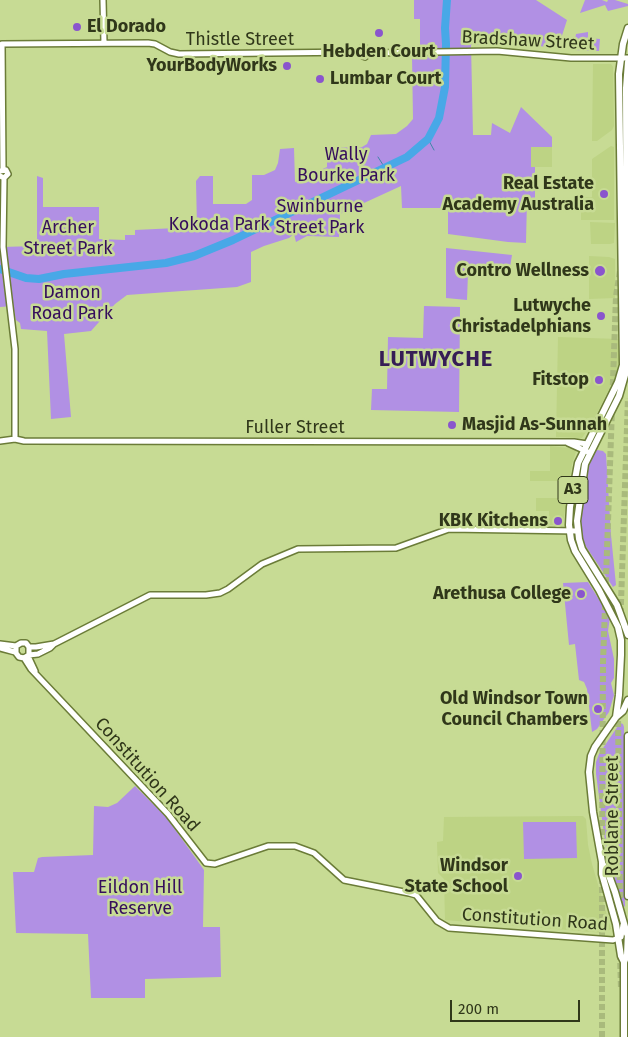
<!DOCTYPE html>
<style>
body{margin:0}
#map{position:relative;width:628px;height:1037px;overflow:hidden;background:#c7db94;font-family:"Fira Sans",sans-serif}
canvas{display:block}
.scale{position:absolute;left:450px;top:1000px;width:130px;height:22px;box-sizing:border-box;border:2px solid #30371a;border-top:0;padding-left:6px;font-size:15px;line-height:18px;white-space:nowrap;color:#30371a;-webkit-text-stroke:4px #c7db94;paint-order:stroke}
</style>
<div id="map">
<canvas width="628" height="1037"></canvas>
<div class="scale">200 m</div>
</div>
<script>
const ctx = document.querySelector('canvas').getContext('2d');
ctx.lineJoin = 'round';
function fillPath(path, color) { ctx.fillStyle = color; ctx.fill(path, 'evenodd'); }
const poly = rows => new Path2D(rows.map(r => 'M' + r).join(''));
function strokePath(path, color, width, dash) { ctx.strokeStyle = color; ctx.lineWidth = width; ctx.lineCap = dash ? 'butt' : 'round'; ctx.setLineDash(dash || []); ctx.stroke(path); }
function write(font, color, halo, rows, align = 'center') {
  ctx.font = font + ' "Fira Sans",sans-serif'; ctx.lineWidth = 5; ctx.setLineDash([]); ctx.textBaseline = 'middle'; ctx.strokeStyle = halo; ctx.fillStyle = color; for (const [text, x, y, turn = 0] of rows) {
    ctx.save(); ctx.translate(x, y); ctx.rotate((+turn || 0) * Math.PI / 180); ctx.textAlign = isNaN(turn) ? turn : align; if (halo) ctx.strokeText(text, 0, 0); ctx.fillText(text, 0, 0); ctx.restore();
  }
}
fillPath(poly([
 [593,64,611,64,613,67,614,126,612,130,597,141,592,141],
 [531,146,552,147,552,167,531,167],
 [611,146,614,147,614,220,581,220,581,197,592,197,592,159],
 [590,222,615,223,614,243,610,244,591,244],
 [589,256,609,257,615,259,615,298,589,299],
 [558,337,619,339,619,361,616,375,592,423,582,438,556,437],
 [550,446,577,449,572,464,570,481,530,481,530,471,550,471],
 [536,498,567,498,563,523,561,525,549,525,549,511,536,511],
 [583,816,586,819,588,845,592,864,611,929,604,933,445,920,444,879,438,873,437,842,443,841,444,817]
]), '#bdd384');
fillPath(poly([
 [414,0,536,0,567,20,558,48,510,43,471,45,473,135,491,135,492,123,510,133,521,107,552,137,552,147,531,147,531,167,535,167,535,198,527,199,526,243,508,242,448,234,448,208,402,208,401,186,340,214,339,237,307,236,296,242,294,234,289,238,264,246,251,252,251,282,237,287,127,295,115,304,91,331,64,334,71,417,51,419,47,331,21,329,20,323,16,320,13,306,0,307,0,232,1,247,37,246,37,176,43,178,43,207,99,207,99,239,125,240,125,235,135,235,135,230,197,227,196,181,200,176,213,176,213,204,246,204,252,200,252,175,264,175,275,170,278,163,280,149,294,148,295,182,327,167,327,148,362,147,367,144,371,135,396,134,407,126,413,119,412,56,420,56,420,19,414,19],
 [585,0,602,0,607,2,608,0,615,0,628,4,628,6,608,11,605,5,580,13],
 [588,32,588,38,600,39,599,51,573,50,576,34],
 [446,248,512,255,509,273,468,273,467,300,446,298],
 [424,306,460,307,459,412,371,410,372,389,387,389,388,337,423,338],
 [597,450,603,451,606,454,611,535,616,585,613,587,583,542,580,528,580,517,586,478,591,458],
 [588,582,610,617,608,631,614,659,614,678,611,683,614,695,609,712,597,729,592,732,587,689,584,682,579,680,575,644,569,645,563,583],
 [620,723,623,724,624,727,625,906,624,907,607,856,596,774,596,762,599,754],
 [135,786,167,818,204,870,203,927,220,927,221,977,145,979,145,998,91,998,88,934,16,933,13,872,34,872,38,858,42,857,93,855,94,806,108,807,117,803],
 [523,822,576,822,577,858,524,859]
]), '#b190e4');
strokePath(poly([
 [428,139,434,150],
 [378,157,385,168]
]), '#4186aa', 1);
strokePath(poly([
 [0,269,26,278,39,279,64,274,166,263,194,256,233,240,407,157,428,139,439,118,445,87,446,44,445,28,447,0]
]), '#48a8e7', 8);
strokePath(poly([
 [620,632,628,398],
 [618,712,620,904],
 [602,853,603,663,616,296,620,271],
 [620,954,621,989],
 [602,1037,602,881]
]), '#a9ba7c', 6, [6, 3]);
const secondary = poly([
 [103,0,104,43],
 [360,52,362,48,365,48,368,49,370,53],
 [360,52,361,55,365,57,370,53],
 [370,53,497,51,571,58,628,58],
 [3,169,2,44,148,43,155,44,170,52,179,54,360,52],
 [0,171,6,170,8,174,4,178,0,176],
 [4,178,3,247,15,349,15,439],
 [0,441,15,439,24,441,574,442,587,444],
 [568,443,588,452],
 [0,644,16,646],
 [16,646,21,643,26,643,29,647,36,647,54,644,150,595,206,595,220,593,228,589,262,564,298,549,396,548,449,529,577,531],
 [16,646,16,653,19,657,24,658,29,655,29,647],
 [0,648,15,652],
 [29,655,38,654,50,648,54,644],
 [28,656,35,671],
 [24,658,31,669,168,814,206,863,215,864,268,846,295,846,314,853,344,880,409,893,416,895,437,921,449,928,613,940,621,937,623,925]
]);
const highway = poly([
 [628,62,626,88,627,368,619,396,585,464,577,521,579,539,582,549,617,605,628,635],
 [616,717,619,695,621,655,621,640,618,627,599,590,575,551,571,540,569,525,570,507,578,463,618,382,623,365,619,74,623,44,628,28],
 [628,736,628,896],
 [602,863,608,873,615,892,627,934],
 [624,962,627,955,628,931],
 [624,1037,624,962,621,956,616,924,602,874,602,862,593,812,589,772,591,756,595,747,616,717,623,711,628,700]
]);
strokePath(secondary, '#6b7c38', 8);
strokePath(highway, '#6b7c38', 9);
strokePath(secondary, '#fff', 5);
strokePath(highway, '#fff', 6);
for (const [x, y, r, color] of [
 [77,27,5,"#8a55cd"],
 [379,33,5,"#8a55cd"],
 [287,66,5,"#8a55cd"],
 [320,79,5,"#8a55cd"],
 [604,194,5,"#8a55cd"],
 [600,271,6,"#8a55cd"],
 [601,316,5,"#8a55cd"],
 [599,380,5,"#8a55cd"],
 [452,425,5,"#8a55cd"],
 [558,521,5,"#8a55cd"],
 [581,594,5,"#8a55cd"],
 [598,709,5,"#8a55cd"],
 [518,876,5,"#8a55cd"]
]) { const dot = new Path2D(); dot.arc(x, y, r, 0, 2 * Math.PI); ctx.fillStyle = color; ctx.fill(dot); strokePath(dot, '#c7db94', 2); }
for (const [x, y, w] of [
 [573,490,30]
]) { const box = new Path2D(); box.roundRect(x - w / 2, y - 13.5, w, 27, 4); ctx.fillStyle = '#c7db94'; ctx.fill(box); strokePath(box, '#30371a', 1); }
write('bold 16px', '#30371a', null, [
 ["A3",573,490]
]);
write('bold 18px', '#30371a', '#c7db94', [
 ["El Dorado",87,27,"left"],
 ["Hebden Court",379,52,"center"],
 ["YourBodyWorks",277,66],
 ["Lumbar Court",330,79,"left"],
 ["Real Estate",594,184],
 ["Academy Australia",594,205],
 ["Contro Wellness",589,271],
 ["Lutwyche",591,306],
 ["Christadelphians",591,327],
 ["Fitstop",589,380],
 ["Masjid As-Sunnah",462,425,"left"],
 ["KBK Kitchens",548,521],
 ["Arethusa College",571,594],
 ["Old Windsor Town",588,699],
 ["Council Chambers",588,720],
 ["Windsor",508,866],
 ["State School",508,887]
], 'right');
write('18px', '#30371a', '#c7db94', [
 ["Thistle Street",240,40],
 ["Bradshaw Street",528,41,3],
 ["Fuller Street",295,428],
 ["Constitution Road",147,775,48],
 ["Roblane Street",613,816,-90],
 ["Constitution Road",535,920,4]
]);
write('18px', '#350e5c', '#c7db94', [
 ["Wally",346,155],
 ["Bourke Park",346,176],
 ["Swinburne",320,207],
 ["Street Park",320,228],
 ["Kokoda Park",219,225],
 ["Archer",68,228],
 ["Street Park",68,249],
 ["Damon",72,293],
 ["Road Park",72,314],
 ["Eildon Hill",140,888],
 ["Reserve",140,909]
]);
ctx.letterSpacing = '1px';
write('bold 22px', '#361d56', '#c7db94', [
 ["LUTWYCHE",436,360]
]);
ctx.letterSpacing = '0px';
</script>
